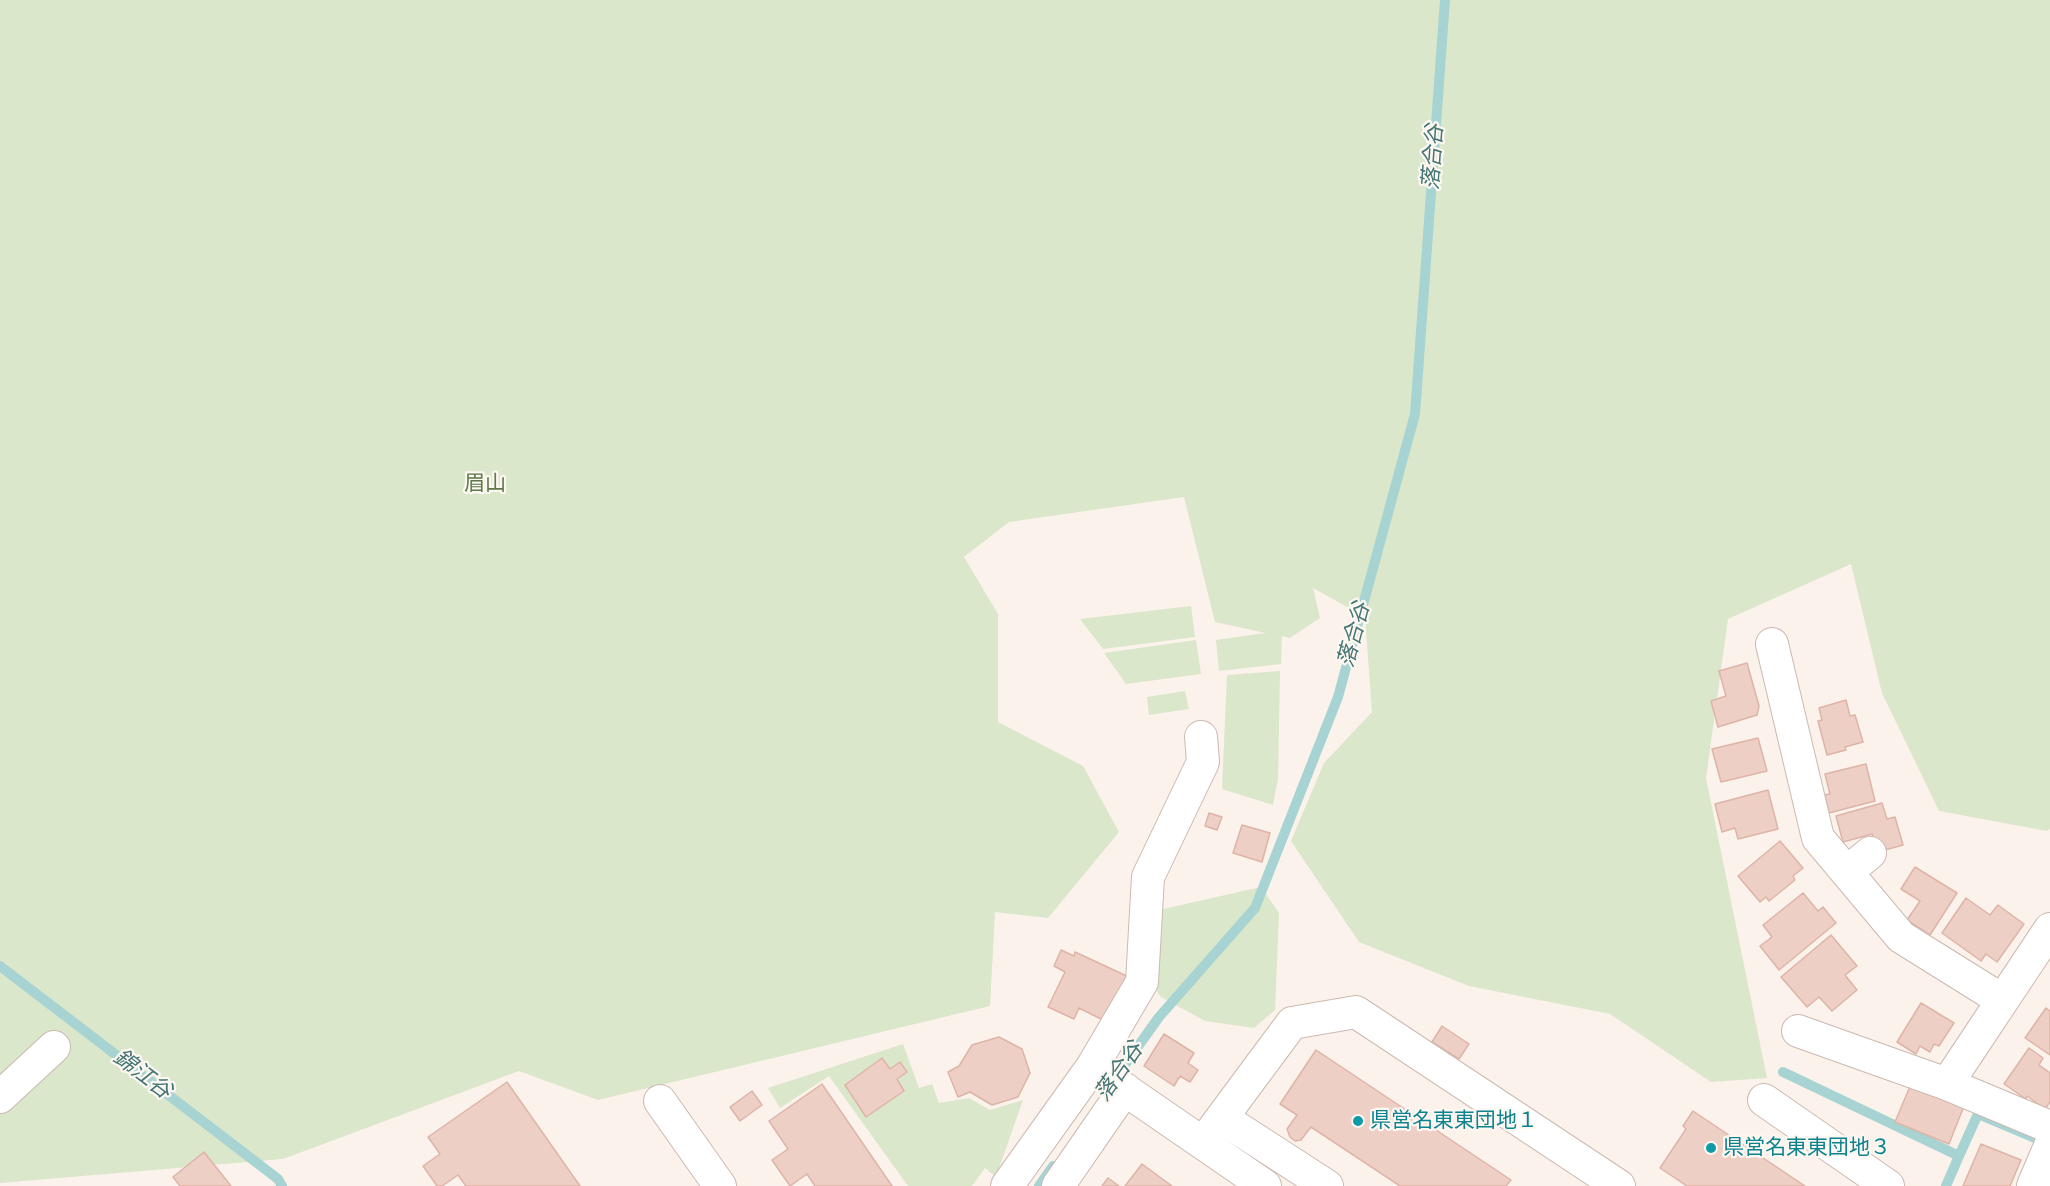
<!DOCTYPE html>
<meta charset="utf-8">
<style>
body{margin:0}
canvas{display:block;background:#fbf2eb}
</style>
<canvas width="2050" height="1186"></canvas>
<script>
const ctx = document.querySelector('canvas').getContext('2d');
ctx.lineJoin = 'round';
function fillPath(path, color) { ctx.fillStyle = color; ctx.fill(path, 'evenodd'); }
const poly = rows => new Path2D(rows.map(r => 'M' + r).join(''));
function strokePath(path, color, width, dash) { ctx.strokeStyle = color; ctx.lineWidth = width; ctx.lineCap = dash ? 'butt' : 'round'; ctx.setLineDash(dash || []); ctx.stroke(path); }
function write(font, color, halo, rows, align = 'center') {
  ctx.font = font + ' "Varela Round","Noto Sans JP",sans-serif'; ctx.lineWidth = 4.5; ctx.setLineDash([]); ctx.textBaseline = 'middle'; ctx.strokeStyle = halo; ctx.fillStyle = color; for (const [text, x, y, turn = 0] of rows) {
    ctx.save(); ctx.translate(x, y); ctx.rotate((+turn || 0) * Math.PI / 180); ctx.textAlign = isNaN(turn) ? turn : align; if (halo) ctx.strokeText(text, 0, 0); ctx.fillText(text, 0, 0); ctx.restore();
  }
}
fillPath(poly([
 [0,0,2050,0,2050,829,2047,831,1939,811,1882,693,1851,564,1728,619,1706,778,1767,1078,1711,1082,1610,1014,1469,986,1359,942,1291,841,1324,763,1372,712,1365,617,1313,588,1320,618,1290,638,1282,636,1281,664,1219,671,1216,640,1266,633,1215,622,1184,497,1009,522,964,557,998,614,998,722,1083,766,1119,832,1048,918,995,912,990,1006,598,1100,519,1071,283,1159,0,1183],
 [1191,606,1195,637,1103,649,1080,619],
 [1196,640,1201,674,1126,684,1104,653],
 [1280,671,1278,779,1273,805,1222,789,1227,675],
 [1185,691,1189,709,1149,715,1147,697],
 [1261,887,1279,913,1275,1010,1254,1028,1205,1021,1161,997,1148,978,1159,910],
 [903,1044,919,1088,932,1084,939,1103,969,1098,990,1110,1023,1100,996,1177,985,1168,972,1186,908,1186,829,1076,780,1108,768,1088]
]), '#dae7ca');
strokePath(poly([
 [0,966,278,1179,282,1186],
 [1783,1072,1959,1156,1978,1114,2049,1144],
 [1114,1080,1159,1017,1255,908,1338,697,1415,414,1445,0],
 [1039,1186,1053,1166],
 [1946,1186,1959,1156]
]), '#a8d3d3', 10);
const building = poly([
 [1747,663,1759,706,1757,715,1718,727,1711,701,1726,696,1719,671,1747,663],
 [1846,700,1850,716,1855,715,1863,742,1845,747,1846,750,1827,755,1818,721,1822,720,1819,708,1846,700],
 [1758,738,1767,771,1721,782,1712,749,1758,738],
 [1866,764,1875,801,1829,813,1824,795,1830,794,1825,774,1866,764],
 [1768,790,1778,829,1738,839,1735,828,1722,832,1715,804,1768,790],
 [1882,803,1887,819,1895,817,1903,845,1878,852,1872,834,1843,842,1836,816,1882,803],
 [1209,813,1222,817,1217,830,1205,826,1209,813],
 [1242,825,1270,833,1262,862,1233,853,1242,825],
 [1780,841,1803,868,1793,876,1795,880,1769,901,1766,897,1760,902,1738,876,1780,841],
 [1915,867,1957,893,1930,935,1907,920,1920,901,1901,889,1915,867],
 [1803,893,1818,911,1823,907,1836,923,1779,970,1760,946,1772,937,1763,925,1803,893],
 [1966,898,1990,915,1998,905,2024,924,1997,962,1986,954,1981,961,1942,933,1966,898],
 [1831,935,1857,966,1845,975,1857,990,1832,1011,1819,997,1807,1007,1781,977,1831,935],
 [1061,950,1074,956,1075,952,1129,977,1107,1022,1079,1008,1074,1019,1048,1007,1065,972,1054,966,1061,950],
 [1921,1003,1954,1023,1939,1046,1934,1044,1930,1052,1920,1046,1916,1054,1897,1042,1921,1003],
 [2046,1008,2050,1011,2050,1055,2025,1038,2046,1008],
 [1442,1026,1469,1044,1459,1059,1432,1042,1442,1026],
 [1164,1034,1194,1053,1188,1063,1198,1070,1190,1082,1180,1076,1174,1086,1144,1066,1164,1034],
 [999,1037,1022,1049,1030,1073,1018,1097,992,1105,970,1092,958,1097,948,1072,959,1066,972,1045,999,1037],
 [2029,1048,2043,1058,2039,1065,2050,1073,2050,1102,2045,1109,2027,1096,2026,1099,2004,1084,2029,1048],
 [1316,1050,1511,1180,1506,1186,1400,1186,1311,1127,1301,1140,1295,1141,1290,1137,1287,1129,1297,1115,1280,1104,1316,1050],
 [882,1058,890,1069,900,1062,907,1072,897,1079,904,1091,866,1117,845,1085,882,1058],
 [507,1082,580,1186,466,1186,458,1175,442,1186,437,1186,423,1166,440,1154,428,1137,507,1082],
 [822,1084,892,1186,815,1186,807,1174,790,1186,772,1160,788,1149,769,1121,822,1084],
 [1911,1084,1964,1106,1949,1144,1895,1122,1911,1084],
 [752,1091,762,1105,740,1121,730,1107,752,1091],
 [1693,1111,1805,1186,1687,1186,1660,1168,1686,1129,1683,1126,1693,1111],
 [1981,1144,2021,1160,2010,1186,1963,1186,1981,1144],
 [204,1152,231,1186,180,1186,173,1177,204,1152],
 [1142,1164,1172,1186,1125,1186,1142,1164],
 [1108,1178,1119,1186,1102,1186,1108,1178]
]);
fillPath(building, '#edcfc5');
strokePath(building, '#deb4a7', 1.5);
const street = poly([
 [1772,644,1818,838,1901,937,2002,1000],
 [1847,872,1870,853],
 [1798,1031,1947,1084,2050,1127],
 [1092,1067,1265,1186],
 [1947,1084,2050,929],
 [0,1097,54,1047],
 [1764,1100,1888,1186],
 [660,1101,720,1186],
 [1222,1118,1327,1186],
 [1203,1143,1292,1023,1356,1012,1619,1186],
 [1007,1186,1092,1067,1142,982,1148,877,1203,762,1201,737],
 [1058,1186,1125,1089],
 [2033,1186,2050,1146]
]);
strokePath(street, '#ccb9b1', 34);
strokePath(street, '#fff', 32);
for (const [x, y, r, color] of [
 [1358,1121,6,"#0f9aa8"],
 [1711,1148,6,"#0f9aa8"]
]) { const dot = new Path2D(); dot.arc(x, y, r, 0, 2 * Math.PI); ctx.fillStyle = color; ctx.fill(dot); strokePath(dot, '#fdf7f1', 2); }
write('21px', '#5e7849', '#fdf7f1', [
 ["眉山",485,484]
]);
write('21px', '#0d838f', '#fdf7f1', [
 ["県営名東東団地１",1370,1121],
 ["県営名東東団地３",1723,1148]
], 'left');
write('italic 22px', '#457676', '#fdf7f1', [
 ["落合谷",1434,157,-86],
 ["落合谷",1355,635,-75],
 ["落合谷",1120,1072,-55],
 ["錦江谷",142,1075,37]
]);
</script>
